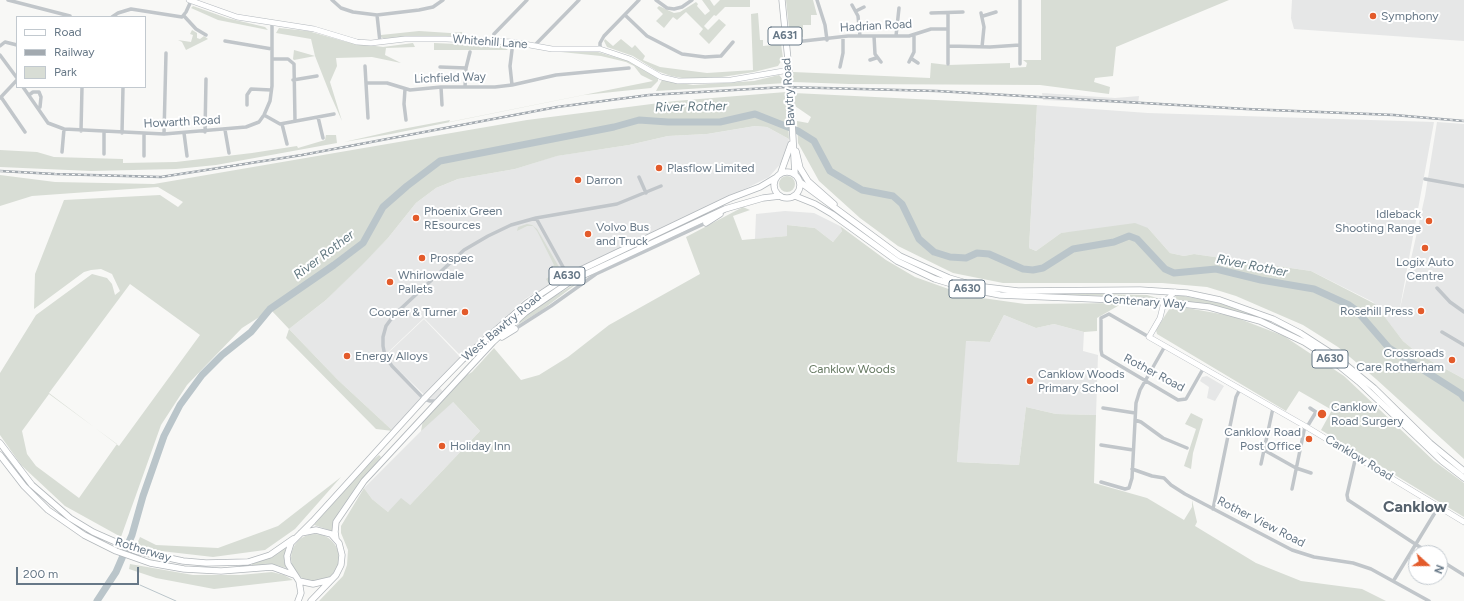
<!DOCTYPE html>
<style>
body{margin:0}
#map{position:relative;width:1464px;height:601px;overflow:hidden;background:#f8f8f6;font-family:Figtree,sans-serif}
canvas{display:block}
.legend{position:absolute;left:16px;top:16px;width:130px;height:72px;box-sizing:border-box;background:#fff;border:1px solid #c2c9cf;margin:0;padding:5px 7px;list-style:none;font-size:12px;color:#677887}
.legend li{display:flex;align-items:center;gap:8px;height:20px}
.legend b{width:20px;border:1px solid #c2c9cf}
.north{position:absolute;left:1408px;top:545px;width:40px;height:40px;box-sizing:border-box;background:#fff;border:1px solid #c2c9cf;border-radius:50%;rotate:111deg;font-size:11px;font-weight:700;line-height:16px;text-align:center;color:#677887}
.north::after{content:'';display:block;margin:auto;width:14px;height:18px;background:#e35b2b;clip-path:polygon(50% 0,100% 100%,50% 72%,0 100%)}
.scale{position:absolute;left:16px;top:567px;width:123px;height:18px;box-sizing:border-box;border:2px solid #677887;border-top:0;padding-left:5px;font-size:12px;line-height:14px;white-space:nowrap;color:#677887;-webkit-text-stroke:3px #fff;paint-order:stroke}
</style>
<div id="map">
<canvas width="1464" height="601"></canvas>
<ul class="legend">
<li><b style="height:5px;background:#fff"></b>Road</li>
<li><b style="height:5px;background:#a2a9af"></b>Railway</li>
<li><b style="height:11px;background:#d8ddd5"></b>Park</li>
</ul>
<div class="north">N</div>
<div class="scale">200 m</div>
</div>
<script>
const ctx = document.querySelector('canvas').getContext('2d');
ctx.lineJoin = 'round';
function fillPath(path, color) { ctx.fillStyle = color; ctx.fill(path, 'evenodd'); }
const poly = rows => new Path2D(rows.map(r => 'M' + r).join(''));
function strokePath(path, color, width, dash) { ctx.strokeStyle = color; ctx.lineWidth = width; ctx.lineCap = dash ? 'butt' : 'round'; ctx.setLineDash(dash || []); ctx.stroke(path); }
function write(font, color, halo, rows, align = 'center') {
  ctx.font = font + ' Figtree,sans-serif'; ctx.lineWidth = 4; ctx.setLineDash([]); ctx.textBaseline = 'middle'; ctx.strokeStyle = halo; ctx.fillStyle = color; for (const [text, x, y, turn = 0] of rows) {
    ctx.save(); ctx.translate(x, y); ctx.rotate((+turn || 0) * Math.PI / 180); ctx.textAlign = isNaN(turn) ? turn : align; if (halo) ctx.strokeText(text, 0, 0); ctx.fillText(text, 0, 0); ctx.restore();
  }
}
fillPath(poly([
 [1292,0,1464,0,1464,41,1294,29,1291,18],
 [1042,93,1115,98,1139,96,1138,104,1043,100],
 [1037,105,1148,113,1434,122,1399,313,1425,196,1437,122,1464,124,1464,379,1420,355,1403,341,1373,302,1311,271,1194,254,1184,256,1170,253,1148,228,1061,233,1036,251,1029,248],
 [755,126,767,127,789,139,784,160,769,177,727,198,577,268,555,281,525,299,462,357,424,318,384,356,391,366,421,398,393,431,338,380,289,329,326,300,388,238,416,203,436,188,458,179,515,169,556,156,629,145,668,136,707,134],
 [785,211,814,213,840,226,842,231,833,242,815,228,787,225,787,236,755,239,756,214],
 [1004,315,1036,328,1054,324,1084,332,1083,351,1098,355,1096,415,1056,414,1026,407,1019,465,957,462,965,341,990,342],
 [424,319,461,358,435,383,480,431,410,505,388,512,372,499,364,488,421,431,437,407,390,362,386,355],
 [1207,376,1224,386,1215,401,1207,398,1209,387,1200,381,1202,377]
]), '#e6e7e7');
fillPath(poly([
 [702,0,710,0,714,6,720,0,750,0,750,7,725,7,716,16,714,15,704,26,708,30,719,19,726,25,709,44,699,34,703,29,686,12,677,20,673,17,664,28,656,21,663,14,657,8,659,6,674,13,680,12,696,2,698,4,697,6,705,15,710,11],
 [786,0,813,0,817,15,811,15,811,25,803,25,803,37,790,37],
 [1041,0,1229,0,1116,47,1113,76,1095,78,1094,82,1110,87,1109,94,1040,85,849,84,793,82,793,72,930,78,931,63,948,65,1010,63,1010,68,1026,67,1027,63,1023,60,1041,60],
 [193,6,227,18,265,27,268,30,218,20,191,8],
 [758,13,760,40,763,40,763,46,781,44,783,58,778,66,754,72,722,77,687,79,671,76,657,71,633,56,607,47,604,41,605,39,613,46,621,39,632,48,635,45,645,56,643,60,660,67,707,73,753,70,751,14],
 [279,28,308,31,347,42,383,47,413,43,415,47,386,48,385,55,401,63,372,57,336,58,337,66,330,82,342,121,330,94,315,56,294,60,293,59,294,50,315,56,311,39,276,33],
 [192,30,197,33,197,38,200,39,204,36,208,39,186,50,182,42,178,40,191,42,193,35,190,34],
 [419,31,450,33,462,32,463,36,414,36,384,39,381,37,381,35],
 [434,43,503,46,508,50,434,50],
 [588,51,598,52,628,61,658,78,658,81,651,88,584,95,391,134,344,142,397,130,450,120,449,122,653,81,641,75,634,66,626,62,601,56,561,52],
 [779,75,786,83,656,91,662,80,693,85,754,81],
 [786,92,789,139,767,127,755,126,707,134,668,136,629,145,557,156,515,169,458,179,436,188,416,203,388,238,363,264,326,300,289,329,338,380,393,431,376,429,286,338,289,329,272,311,294,295,242,328,187,385,161,425,121,537,65,506,21,465,0,435,0,373,36,315,92,274,107,278,112,284,115,295,120,291,112,274,101,269,91,270,84,272,34,309,35,274,64,200,160,195,178,207,183,202,158,187,32,196,0,206,0,175,55,182,154,184,527,120,675,101],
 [130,284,200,335,119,446,49,393],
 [49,394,117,444,79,498,36,466,27,454,22,431],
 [794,93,1037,105,1029,248,1036,251,1061,233,1135,223,1148,228,1170,253,1184,256,1194,254,1311,271,1375,304,1403,341,1420,355,1464,379,1464,459,1376,379,1338,347,1303,325,1236,296,1207,287,1162,283,1003,283,953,273,898,246,860,218,819,181,798,143,797,121,808,123,811,117,795,106],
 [326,135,336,135,337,143,216,165,176,169,91,171,0,167,0,150,37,152,54,157,123,159,123,163,176,162,252,153,297,146,298,148,325,140],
 '779 184a8 8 0 1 1 16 0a8 8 0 1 1-16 0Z',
 [743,207,750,210,733,216,742,240,787,236,787,225,815,228,833,242,842,231,840,226,830,221,840,226,886,260,915,277,968,296,1025,304,1123,303,1097,318,1097,331,1084,332,1054,324,1036,328,1004,315,990,342,966,341,957,462,1019,465,1026,407,1056,414,1096,415,1094,483,1147,498,1184,520,1192,507,1192,500,1197,522,1195,526,1256,563,1301,581,1362,589,1386,601,319,601,343,576,347,565,348,550,341,533,341,526,364,488,372,499,388,512,401,498,410,505,480,431,453,402,421,431,423,420,464,377,472,372,494,348,521,380,539,375,568,357,609,325,700,274,686,237],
 [527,224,532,225,537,229,559,267,559,274,555,281,549,284,546,279,555,273,552,267,554,265,537,231,533,226,527,226,517,231,518,227],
 [583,279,542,310,511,329,535,308],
 [1052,293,1147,295,1157,298,1052,294],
 [1178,295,1216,302,1264,319,1206,304,1171,300,1172,298],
 [1176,306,1232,316,1284,336,1344,376,1434,461,1464,483,1464,517,1321,430,1332,410,1299,391,1286,411,1157,334,1156,330,1166,314,1170,308],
 [1191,413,1203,419,1193,453,1191,469,1184,466,1196,429,1185,424],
 [379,455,381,457,340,510,334,522,332,531,314,525,366,466],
 [341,477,295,529,265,550,213,557,152,550,137,544,140,537,156,545,218,548,278,526],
 '291 558a24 24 0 1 1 48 0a24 24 0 1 1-48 0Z',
 [286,547,284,558,286,568,276,565,252,566,252,564,275,555],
 [130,564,193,575,240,575,272,572,284,575,293,580,214,589,156,578,129,569]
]), '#d8ddd5');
strokePath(poly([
 [140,585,176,601]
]), '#bac5ca', 1);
strokePath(poly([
 [97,601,116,572,132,535,143,496,164,436,180,405,202,375,222,355,251,332,270,309,334,265,363,243,383,207,407,186,440,161,614,127,639,120,668,122,720,122,755,114,798,131,814,141,830,171,862,190,893,196,902,204,919,239,934,252,950,257,966,258,977,253,989,254,1023,269,1033,270,1043,268,1073,249,1114,242,1129,236,1137,239,1165,269,1174,273,1216,269,1261,280,1314,289,1349,305,1356,310,1389,348,1461,394,1464,398]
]), '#bac5ca', 7);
const secondary = poly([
 [189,0,237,17,314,29,357,42,371,43,405,39,446,39,513,42,552,49,600,49,630,59,661,77,678,81,731,80,789,70],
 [1175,292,1164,302,1160,318,1149,337,1305,426,1464,522]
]);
const primary = poly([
 [782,0,789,70,795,174],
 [796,151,800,168,808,181,834,204],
 '774 185a13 13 0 1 1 26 0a13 13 0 1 1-26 0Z',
 [781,172,791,144],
 [800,182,900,256,949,278,976,286,1018,291,1140,290,1187,293,1220,300,1273,319,1300,333,1334,355,1374,388,1430,443,1464,471],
 [795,196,815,204,832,214,897,261,935,279,965,288,1000,295,1164,302,1209,307,1260,321,1304,342,1332,360,1359,382,1442,461,1464,478],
 [706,223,720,214],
 [502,337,515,329],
 [0,443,32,485,70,518,93,532,136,551,183,561,206,563,248,562,270,555,293,539],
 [0,455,24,486,48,510,84,535,116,551,150,563,184,569,221,571,272,567,294,575],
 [301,533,316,530,331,534,339,543,342,555,341,565,336,575,311,601],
 [336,539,335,532,336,522,364,481,493,342,526,312,571,281,725,209,763,198,780,196],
 [330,580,313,584,299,581,288,564,287,556,291,543,313,521,424,399,462,360,527,303,568,276,731,198,760,187,775,178],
 [298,601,301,593,299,581]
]);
strokePath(secondary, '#b4b9be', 6);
strokePath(primary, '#b3b8bc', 7);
strokePath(poly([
 [8,0,70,16],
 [332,0,341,8,353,12,377,15,419,10,433,7,443,0],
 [656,0,667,8,674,9,682,7,692,0],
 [817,0,825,25,827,40],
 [1020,0,1020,64],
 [852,5,858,16,860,36],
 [856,11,864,7],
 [931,13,963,12],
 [981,13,984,27,982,47],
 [377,15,380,42],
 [625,15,647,36,682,54,705,57,721,56,733,42],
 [184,16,196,29,206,35],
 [983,16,996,12],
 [112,17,118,13,131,9,182,17,186,12,191,1],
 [494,34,527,0],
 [874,36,875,54,881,62],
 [896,36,899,8],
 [225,41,272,49],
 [786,43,848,36,909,36,931,29,948,29],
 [535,45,579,0],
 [0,46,5,42,17,45],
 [948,46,990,47,1020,45],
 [600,49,600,43,604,36,639,0],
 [0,55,17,78],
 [272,59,288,59,294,64,295,121],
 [912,59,918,63],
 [870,60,876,58],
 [909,62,914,52,914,35],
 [948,64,948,13],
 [365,66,368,118],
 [440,67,466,68],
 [840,67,843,53,843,37],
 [293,80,317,76],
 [366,83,387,83,410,90,441,87,495,87,512,85,556,75,629,68],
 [512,85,510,66,513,42],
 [23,87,48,123,64,129,164,134,246,127,259,122,264,115,270,101,272,86,272,23],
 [441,87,442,105],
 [465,87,466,68,470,52],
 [405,89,404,104,406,120],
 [29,95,33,92,39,92,41,97,40,107],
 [1,97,25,132],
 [0,98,17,80],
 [247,105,247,95,251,89,271,90],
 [264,115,280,124,334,114],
 [318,117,323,138],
 [282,124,287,144],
 [225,130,229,153],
 [81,131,82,87],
 [205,132,206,79],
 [122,133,123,87],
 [184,133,187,156],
 [164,134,166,53],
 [62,152,64,129],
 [104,154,104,132],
 [144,156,144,134],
 [639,177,646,193],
 [1425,179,1464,186],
 [536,218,568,276],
 [1437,288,1450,302,1464,312],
 [515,329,551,306,596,274,706,223],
 [1442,332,1464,345],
 [1149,337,1109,314,1101,318,1101,350,1102,355,1178,400,1186,399,1203,369],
 [438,401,430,401,424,399,392,366,385,356,383,346,383,337,386,326,394,315,464,250,488,236,511,225,536,218,617,204,661,186],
 [1103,408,1135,413],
 [1135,420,1141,422,1163,438,1187,448],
 [1307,427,1316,412,1310,408],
 [1101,445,1133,450],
 [1264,450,1296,468,1311,473],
 [1356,456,1347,495,1348,500,1429,553],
 [1261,464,1273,408],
 [1132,469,1152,476,1164,478,1171,485,1185,494,1292,550,1314,557,1353,563,1371,569,1429,601],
 [1101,482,1125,489,1129,488,1132,478,1136,403,1140,390,1165,346],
 [1292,489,1305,426],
 [1213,509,1236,397,1240,389],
 [1440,560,1464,575],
 [1394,580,1439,506]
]), '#c1c6ca', 3.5);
strokePath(secondary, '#fff', 5);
strokePath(primary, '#fff', 5.5);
const rail = poly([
 [0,171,55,174,161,177,302,155,557,107,649,95,785,87,937,91,1246,109,1394,115,1464,121]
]);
strokePath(rail, '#a2a9af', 2.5);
strokePath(rail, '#fff', 1, [3]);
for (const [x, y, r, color] of [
 [1373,16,4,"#e35b2b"],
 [659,168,4,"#e35b2b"],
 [578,180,4,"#e35b2b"],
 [416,218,4,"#e35b2b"],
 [1429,221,4,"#e35b2b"],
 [588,234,4,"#e35b2b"],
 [1425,248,4,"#e35b2b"],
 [422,258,4,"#e35b2b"],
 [390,282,4,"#e35b2b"],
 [1421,311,4,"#e35b2b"],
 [465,312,4,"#e35b2b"],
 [347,356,4,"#e35b2b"],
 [1452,360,4,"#e35b2b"],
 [1030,381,4,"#e35b2b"],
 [1322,414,5,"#e35b2b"],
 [1309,439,4,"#e35b2b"],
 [442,446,4,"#e35b2b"]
]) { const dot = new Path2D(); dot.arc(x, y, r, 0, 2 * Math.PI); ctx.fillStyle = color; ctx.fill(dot); strokePath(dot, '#fff', 1.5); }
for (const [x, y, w] of [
 [785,36,34],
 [567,276,36],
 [967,289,36],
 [1330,359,36]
]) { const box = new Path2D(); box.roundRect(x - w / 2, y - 9, w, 18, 3); ctx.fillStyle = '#fff'; ctx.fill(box); strokePath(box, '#677887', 1); }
write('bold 11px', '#677887', null, [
 ["A631",785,36],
 ["A630",567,276],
 ["A630",967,289],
 ["A630",1330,359]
]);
write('12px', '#677887', '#fff', [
 ["Symphony",1381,16],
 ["Plasflow Limited",667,168],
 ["Darron",586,180],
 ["Phoenix Green",424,211],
 ["REsources",424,225],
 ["Idleback",1421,214,"right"],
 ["Shooting Range",1421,228,"right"],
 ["Volvo Bus",596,227],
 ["and Truck",596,241],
 ["Prospec",430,258],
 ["Logix Auto",1425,262,"center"],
 ["Centre",1425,276,"center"],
 ["Whirlowdale",398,275],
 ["Pallets",398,289],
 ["Rosehill Press",1413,311,"right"],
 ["Cooper & Turner",457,312,"right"],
 ["Crossroads",1444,353,"right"],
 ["Care Rotherham",1444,367,"right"],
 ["Energy Alloys",355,356],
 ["Canklow Woods",1038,374],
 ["Primary School",1038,388],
 ["Canklow",1331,407],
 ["Road Surgery",1331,421],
 ["Canklow Road",1301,432,"right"],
 ["Post Office",1301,446,"right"],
 ["Holiday Inn",450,446]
], 'left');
write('12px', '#677887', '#fff', [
 ["Hadrian Road",876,26,-3],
 ["Whitehill Lane",490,42,4],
 ["Lichfield Way",450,78,-2],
 ["Bawtry Road",789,92,-94],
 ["Howarth Road",182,122,-3],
 ["Centenary Way",1145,302,4],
 ["West Bawtry Road",502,327,-40],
 ["Rother Road",1154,373,28],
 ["Canklow Road",1359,458,31],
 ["Rother View Road",1261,522,27],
 ["Rotherway",143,550,17]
]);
write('12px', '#667962', '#fff', [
 ["Canklow Woods",852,369]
]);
write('italic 13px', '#637982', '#fff', [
 ["River Rother",691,107,-1],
 ["River Rother",324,255,-37],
 ["River Rother",1252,266,11]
]);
write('bold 16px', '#55616c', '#fff', [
 ["Canklow",1415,507]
]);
</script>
